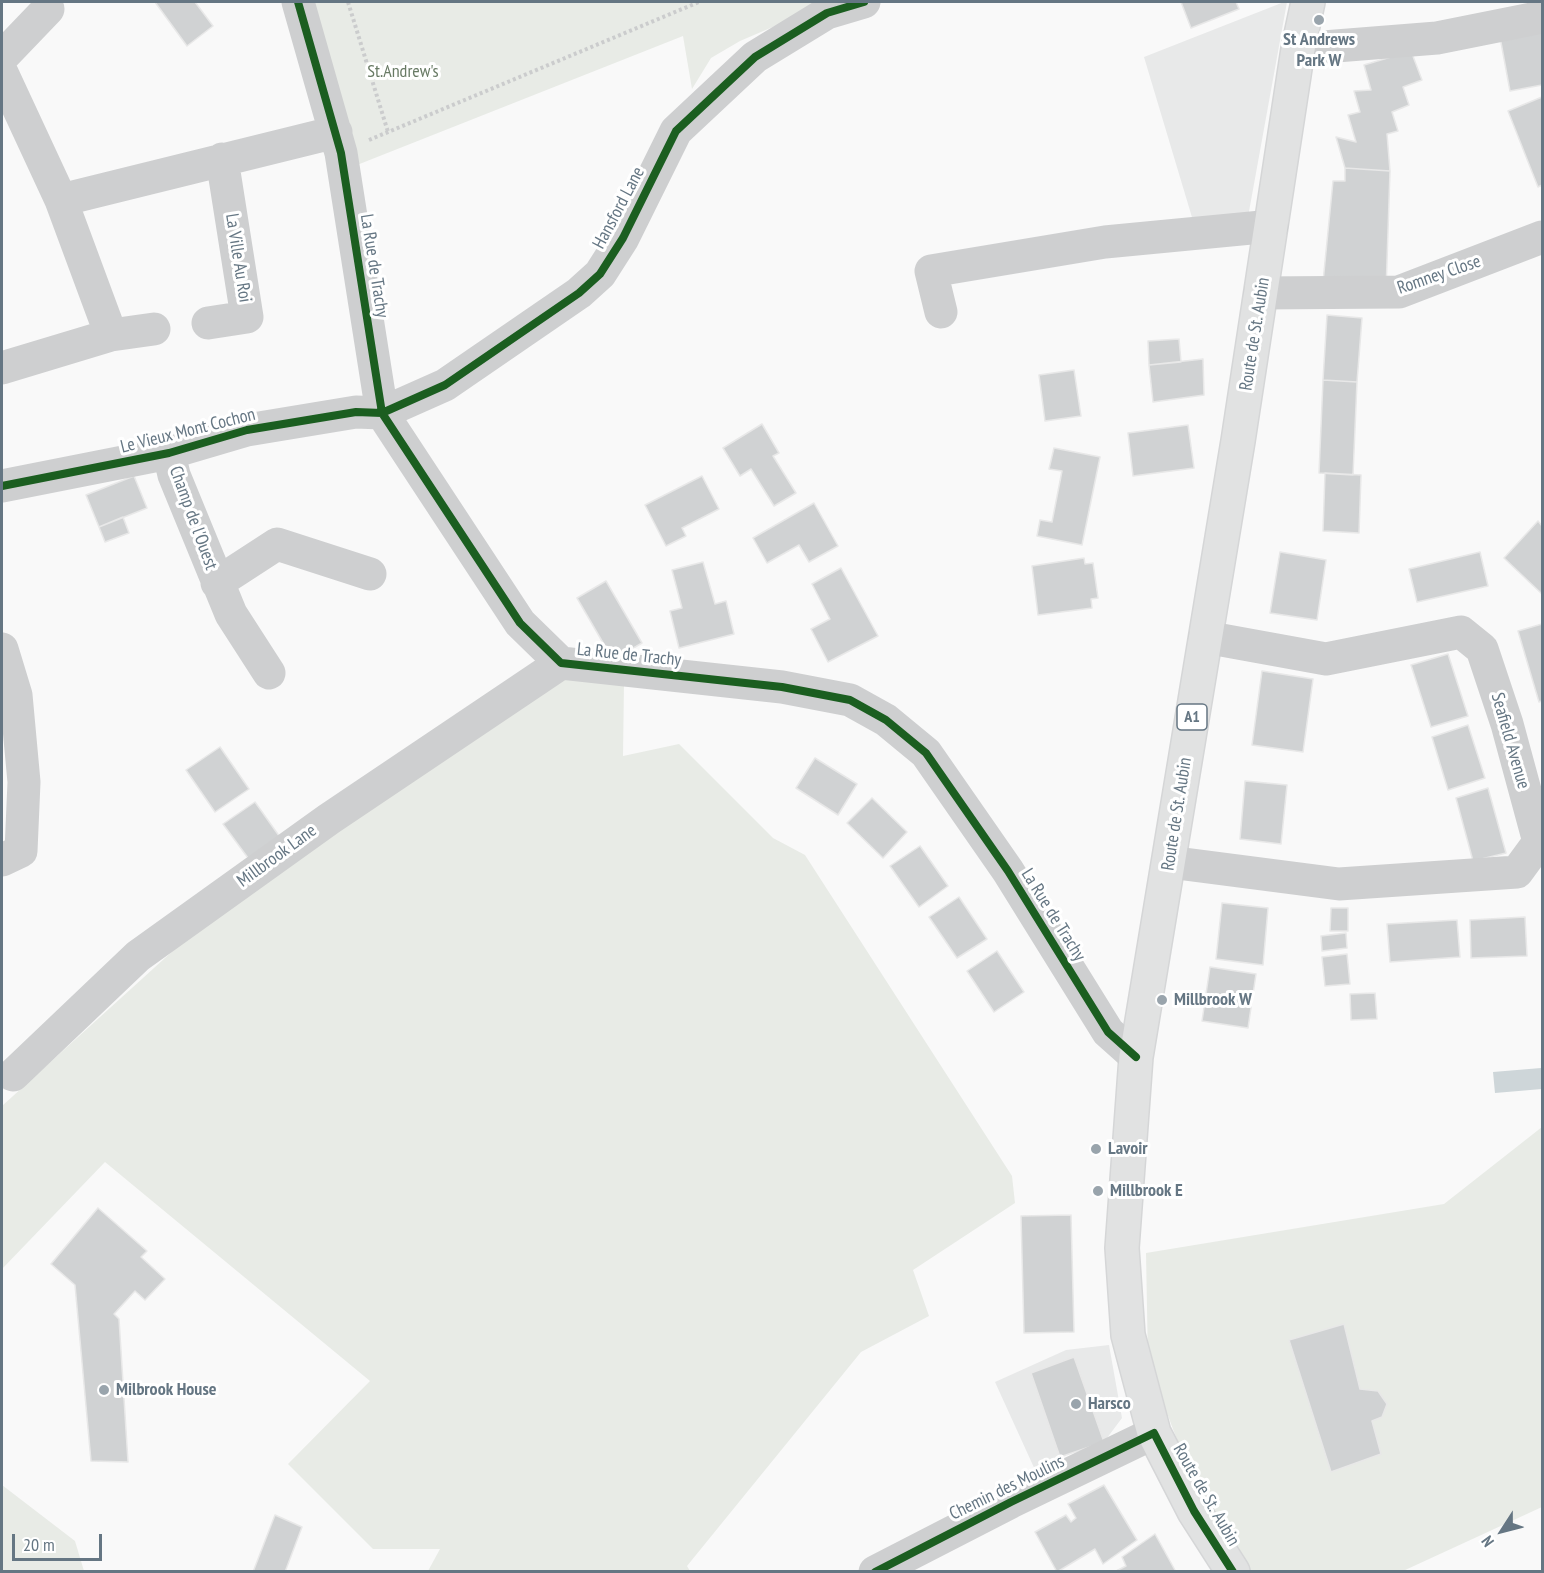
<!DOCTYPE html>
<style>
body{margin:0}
#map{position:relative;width:1544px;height:1573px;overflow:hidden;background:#f9f9f9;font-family:"PT Sans Narrow",sans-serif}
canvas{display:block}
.frame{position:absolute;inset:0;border:3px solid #657683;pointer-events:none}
.north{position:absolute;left:1472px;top:1501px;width:60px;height:60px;-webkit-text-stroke:4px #fff;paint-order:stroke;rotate:234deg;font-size:16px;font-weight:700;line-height:24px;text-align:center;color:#657683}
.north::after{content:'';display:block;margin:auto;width:21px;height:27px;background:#657683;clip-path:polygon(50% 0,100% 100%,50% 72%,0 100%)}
.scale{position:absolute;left:12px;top:1534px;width:90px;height:27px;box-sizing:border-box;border:3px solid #657683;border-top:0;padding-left:8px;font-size:18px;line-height:21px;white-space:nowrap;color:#657683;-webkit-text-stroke:4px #fff;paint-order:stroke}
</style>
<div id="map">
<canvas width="1544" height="1573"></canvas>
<div class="frame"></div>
<div class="north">N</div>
<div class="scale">20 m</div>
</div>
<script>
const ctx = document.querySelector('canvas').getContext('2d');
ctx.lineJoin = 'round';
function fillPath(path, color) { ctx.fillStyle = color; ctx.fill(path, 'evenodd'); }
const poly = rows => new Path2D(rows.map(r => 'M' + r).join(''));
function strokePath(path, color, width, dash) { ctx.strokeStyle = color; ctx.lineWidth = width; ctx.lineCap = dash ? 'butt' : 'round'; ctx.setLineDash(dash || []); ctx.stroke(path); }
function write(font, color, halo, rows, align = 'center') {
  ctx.font = font + ' "PT Sans Narrow",sans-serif'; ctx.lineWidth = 6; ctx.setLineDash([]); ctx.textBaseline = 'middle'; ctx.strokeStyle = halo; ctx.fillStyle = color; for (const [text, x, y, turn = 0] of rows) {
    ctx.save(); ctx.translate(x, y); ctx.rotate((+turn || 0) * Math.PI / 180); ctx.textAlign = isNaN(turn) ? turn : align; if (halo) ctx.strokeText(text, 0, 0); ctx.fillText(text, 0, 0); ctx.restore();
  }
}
fillPath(poly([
 [1284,2,1287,2,1248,217,1194,224,1144,57],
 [1109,1345,1122,1418,1104,1442,1060,1457,1036,1472,995,1382,1066,1350]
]), '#e8e9e9');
fillPath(poly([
 [305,2,831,2,740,41,711,58,692,89,683,36,357,165],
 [560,676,624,683,623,756,679,744,773,838,805,855,1012,1176,1015,1203,913,1270,929,1316,861,1352,687,1566,690,1571,428,1571,440,1549,373,1549,288,1464,370,1381,105,1162,2,1269,2,1106,241,889],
 [1542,1127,1542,1507,1403,1571,1250,1571,1187,1466,1148,1363,1146,1253,1444,1204],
 [2,1485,75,1541,84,1571,2,1571]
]), '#e8ebe6');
fillPath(poly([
 [1541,1068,1542,1089,1495,1093,1493,1072]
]), '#ced6d9');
const building = poly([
 [155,2,195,2,213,26,187,46,155,2],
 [1181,2,1236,2,1239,9,1191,28,1181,2],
 [1542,29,1542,85,1510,91,1500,37,1542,29],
 [1411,51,1422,80,1403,87,1409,105,1392,112,1398,131,1387,134,1390,171,1345,168,1336,137,1356,142,1348,115,1360,112,1354,91,1371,90,1364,65,1411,51],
 [1542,97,1542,185,1538,187,1508,111,1542,97],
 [1345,168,1390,171,1386,291,1322,292,1333,181,1345,181,1345,168],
 [1327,315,1362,318,1357,382,1323,380,1327,315],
 [1179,339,1181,362,1149,365,1148,341,1179,339],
 [1203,359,1204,395,1153,402,1149,365,1203,359],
 [1074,370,1081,416,1045,421,1039,375,1074,370],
 [1323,380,1357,382,1353,475,1319,473,1323,380],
 [762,424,779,453,773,456,796,493,774,506,751,469,740,476,723,448,762,424],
 [1188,425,1194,468,1133,476,1128,433,1188,425],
 [1054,448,1100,457,1082,545,1037,536,1040,520,1052,522,1062,471,1049,469,1054,448],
 [1325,473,1361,475,1359,533,1323,531,1325,473],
 [134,476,147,508,99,527,86,495,134,476],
 [702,476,719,509,682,528,686,536,666,546,645,505,702,476],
 [814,503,838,546,809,562,799,545,767,563,753,538,814,503],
 [123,517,129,533,105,542,99,527,123,517],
 [1538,521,1542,526,1542,594,1504,558,1538,521],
 [1280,552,1326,560,1317,620,1270,613,1280,552],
 [1480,552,1488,586,1417,602,1409,569,1480,552],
 [1084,558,1085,564,1093,563,1098,598,1091,599,1092,608,1038,615,1032,566,1084,558],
 [703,562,715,604,726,601,734,634,679,648,670,611,682,608,672,570,703,562],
 [841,568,878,636,828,662,811,629,830,619,812,584,841,568],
 [606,581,642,643,613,660,577,598,606,581],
 [1542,624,1542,701,1539,702,1518,631,1542,624],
 [1448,654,1468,716,1431,727,1411,665,1448,654],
 [1262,671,1313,679,1303,752,1252,745,1262,671],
 [1468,725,1485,778,1448,790,1432,737,1468,725],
 [220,747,249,789,215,812,186,770,220,747],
 [815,758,857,784,838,815,796,788,815,758],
 [1245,781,1287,785,1281,844,1240,839,1245,781],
 [1488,788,1506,853,1473,861,1456,798,1488,788],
 [872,798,907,832,883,858,847,823,872,798],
 [255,802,282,840,251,862,223,824,255,802],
 [920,846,948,886,919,907,890,866,920,846],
 [959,897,987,939,957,958,929,917,959,897],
 [1222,903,1268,908,1263,965,1216,959,1222,903],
 [1331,908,1348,908,1348,931,1330,931,1331,908],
 [1525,917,1527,956,1471,958,1470,920,1525,917],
 [1457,920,1460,957,1390,962,1387,924,1457,920],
 [1346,933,1347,948,1322,951,1321,936,1346,933],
 [997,951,1024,992,994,1012,967,971,997,951],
 [1347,954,1350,984,1325,986,1322,957,1347,954],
 [1210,967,1256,974,1248,1028,1202,1021,1210,967],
 [1375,993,1377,1019,1351,1020,1350,994,1375,993],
 [98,1208,147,1251,141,1257,165,1279,145,1300,135,1291,114,1314,119,1319,128,1462,91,1461,75,1285,51,1264,98,1208],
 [1071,1215,1074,1332,1024,1333,1021,1216,1071,1215],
 [1344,1324,1360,1389,1378,1391,1387,1404,1382,1417,1372,1421,1381,1454,1331,1472,1289,1340,1344,1324],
 [1074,1357,1104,1442,1060,1457,1031,1373,1074,1357],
 [1104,1485,1137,1540,1103,1564,1095,1549,1057,1572,1035,1532,1066,1515,1071,1522,1076,1518,1068,1504,1104,1485],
 [275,1515,302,1527,285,1572,253,1572,275,1515],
 [1155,1534,1176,1572,1114,1572,1126,1566,1122,1557,1155,1534]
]);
fillPath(building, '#d0d2d3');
strokePath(building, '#e8e8e8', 1.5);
const major = poly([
 [1233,1572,1194,1511,1154,1433,1128,1335,1122,1248,1136,1057,1238,441,1298,49,1308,2]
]);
strokePath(major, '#d5d6d7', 36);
strokePath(poly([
 [348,2,388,132],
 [369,140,699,2]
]), '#cbcccd', 4, [3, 3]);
strokePath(poly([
 [298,2,341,153,382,413,520,623,561,663,782,687,850,700,886,720,926,753,1008,871,1108,1032,1136,1057],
 [1298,49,1437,38,1542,17],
 [2,57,48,9],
 [2,73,61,200,336,132],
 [1260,293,1399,292,1542,237],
 [941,312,931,271,1105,242,1272,226],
 [208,323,247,317,222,159],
 [111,335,154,329],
 [2,368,111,335,61,200],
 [169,453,174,475,231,614,269,673],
 [2,486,169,453,247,430,356,412,382,413,445,385,579,293,600,274,623,238,676,131,755,57,827,13,864,2],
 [217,583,277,544,370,574],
 [2,649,16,695,24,782,21,851,2,860],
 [1169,862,1339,884,1517,872,1539,842,1507,724,1482,649,1461,632,1326,659,1205,637],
 [13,1075,138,956,329,819,561,663],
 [875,1572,1011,1502,1154,1433]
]), '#cecfd0', 33);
strokePath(major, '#e1e2e2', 33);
strokePath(poly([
 [298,2,341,153,382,413,520,623,561,663,782,687,850,700,886,720,926,753,1008,871,1108,1032,1136,1057],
 [2,486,169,453,247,430,356,412,382,413,445,385,579,293,600,274,623,238,676,131,755,57,827,13,864,2],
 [875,1572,1011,1502,1154,1433,1194,1511,1233,1572]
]), '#1b5e20', 8);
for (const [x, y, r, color] of [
 [1319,20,6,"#99a4ac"],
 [1162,1000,6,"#99a4ac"],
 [1096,1149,6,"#99a4ac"],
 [1098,1191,6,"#99a4ac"],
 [104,1390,6,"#99a4ac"],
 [1076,1404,6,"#99a4ac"]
]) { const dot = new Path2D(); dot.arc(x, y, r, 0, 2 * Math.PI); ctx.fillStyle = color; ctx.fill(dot); strokePath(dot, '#fff', 2); }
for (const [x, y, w] of [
 [1192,717,30]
]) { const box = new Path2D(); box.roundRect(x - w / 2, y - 13, w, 26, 4.5); ctx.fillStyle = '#fff'; ctx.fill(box); strokePath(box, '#657683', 1.5); }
write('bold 16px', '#657683', null, [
 ["A1",1192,717]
]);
write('bold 18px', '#657683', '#fff', [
 ["St Andrews",1319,40,"center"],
 ["Park W",1319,61,"center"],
 ["Millbrook W",1174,1000],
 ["Lavoir",1108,1149],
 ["Millbrook E",1110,1191],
 ["Milbrook House",116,1390],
 ["Harsco",1088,1404]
], 'left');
write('18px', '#687a64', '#fff', [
 ["St.Andrew's",403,72]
]);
write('18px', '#657683', '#fff', [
 ["Hansford Lane",619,208,-62],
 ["La Ville Au Roi",238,258,81],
 ["La Rue de Trachy",374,266,81],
 ["Romney Close",1439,275,-19],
 ["Route de St. Aubin",1255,334,-81],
 ["Le Vieux Mont Cochon",188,431,-14],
 ["Champ de l'Ouest",193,518,70],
 ["La Rue de Trachy",629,655,6],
 ["Seafield Avenue",1510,741,74],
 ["Route de St. Aubin",1177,814,-81],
 ["Millbrook Lane",277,856,-36],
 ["La Rue de Trachy",1053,915,58],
 ["Chemin des Moulins",1007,1488,-26],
 ["Route de St. Aubin",1206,1495,60]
]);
</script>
